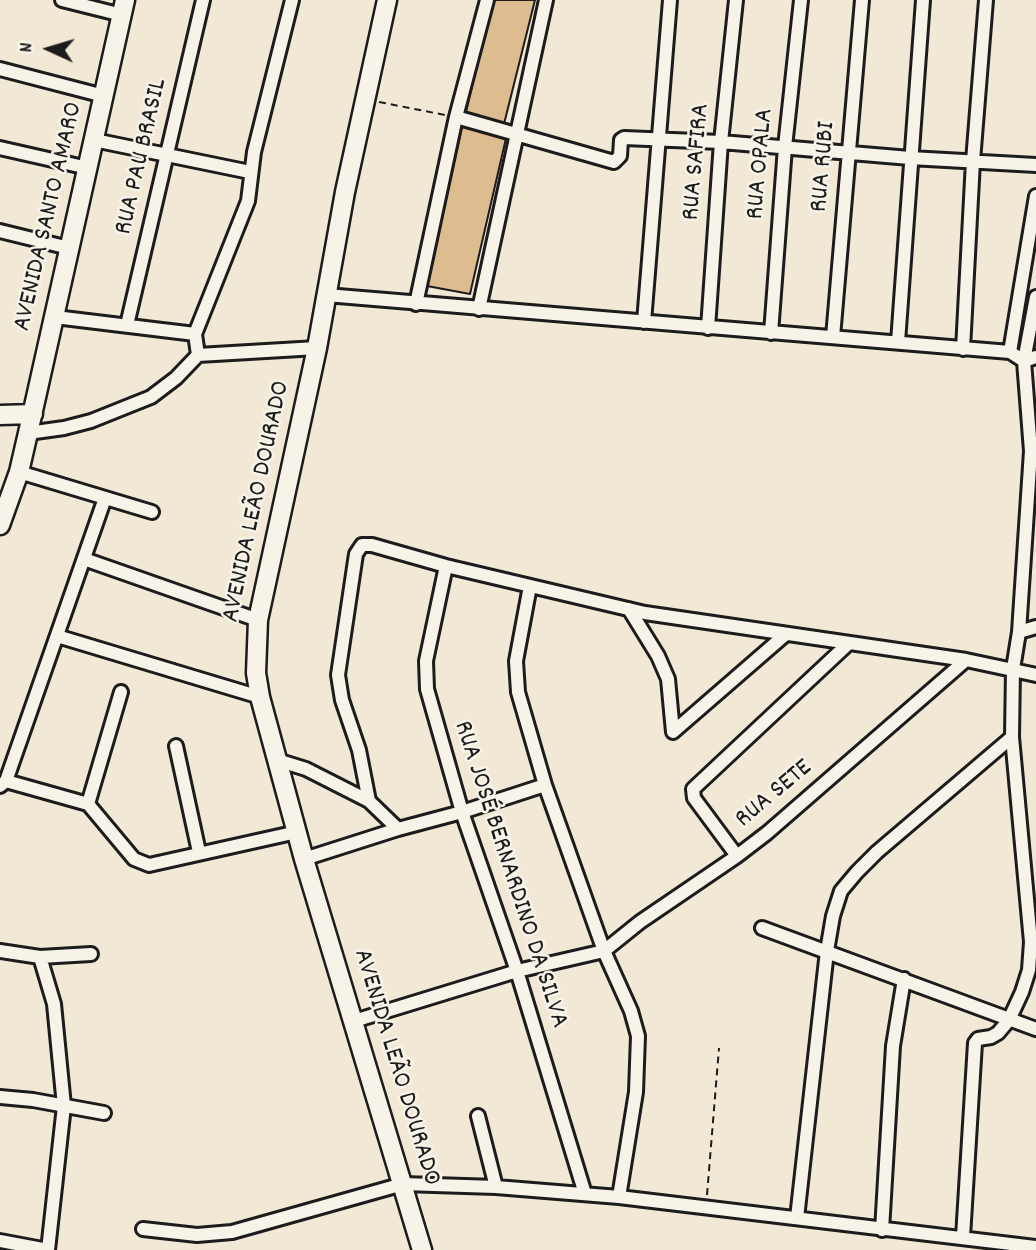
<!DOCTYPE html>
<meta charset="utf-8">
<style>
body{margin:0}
#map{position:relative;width:1036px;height:1250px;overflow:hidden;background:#f2e8d6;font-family:Dekko,sans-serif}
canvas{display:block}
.north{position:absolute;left:14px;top:14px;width:70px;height:70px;-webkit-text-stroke:5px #f7f3e8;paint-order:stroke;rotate:274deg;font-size:19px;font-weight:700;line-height:28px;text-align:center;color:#1c1c1c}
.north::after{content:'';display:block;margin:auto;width:24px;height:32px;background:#1c1c1c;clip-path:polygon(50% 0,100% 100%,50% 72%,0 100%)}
</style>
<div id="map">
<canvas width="1036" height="1250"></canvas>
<div class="north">N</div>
</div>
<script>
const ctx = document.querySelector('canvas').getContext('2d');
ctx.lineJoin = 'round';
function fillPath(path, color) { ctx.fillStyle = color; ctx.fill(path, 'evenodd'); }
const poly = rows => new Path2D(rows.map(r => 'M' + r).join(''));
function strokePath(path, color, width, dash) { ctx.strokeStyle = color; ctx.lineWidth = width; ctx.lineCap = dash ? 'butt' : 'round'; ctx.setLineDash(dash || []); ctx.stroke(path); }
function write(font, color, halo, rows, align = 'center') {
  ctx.font = font + ' Dekko,sans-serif'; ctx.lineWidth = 5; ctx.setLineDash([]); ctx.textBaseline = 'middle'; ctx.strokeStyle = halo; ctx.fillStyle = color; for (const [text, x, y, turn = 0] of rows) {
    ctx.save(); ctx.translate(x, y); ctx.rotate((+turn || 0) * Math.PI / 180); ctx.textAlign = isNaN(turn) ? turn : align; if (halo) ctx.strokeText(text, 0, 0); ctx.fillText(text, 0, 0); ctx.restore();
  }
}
const building = poly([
 [492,0,535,0,504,124,466,112,492,0],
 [462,127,507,134,470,294,427,286,462,127]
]);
fillPath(building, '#ddbc90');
strokePath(building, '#1c1c1c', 2);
const street = poly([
 [62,0,122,15],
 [0,69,104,96],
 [456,117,614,162,620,156,621,140,624,138,721,142,910,158,1036,165],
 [94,140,250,172],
 [0,148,88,168],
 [0,231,69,248],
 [326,295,1010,352,1024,361,1031,451,1019,632,1013,669,1012,737,1031,942,1029,970,1022,992,1009,1020,998,1033,991,1037,978,1039,975,1043,963,1237],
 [1036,297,1024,361,1036,357],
 [416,304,456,117,487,0],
 [479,309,546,0],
 [55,317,195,334],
 [644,322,670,0],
 [127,325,203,0],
 [708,328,721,142,736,0],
 [771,333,785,147,801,0],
 [195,334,248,201,254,152,292,0],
 [195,334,198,355,317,348],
 [833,337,862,0],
 [898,342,923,0],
 [963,349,973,161,986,0],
 [1010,352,1036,196],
 [28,433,64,428,91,421,151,397,176,378,198,355],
 [19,472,152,512],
 [84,559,258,620],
 [446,566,426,661,427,689,462,812,517,971,585,1194],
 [530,586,516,661,518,692,545,785,604,951,631,1011,638,1036,636,1092,619,1197],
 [629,609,658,656,668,679,673,732,786,634],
 [1019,632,1036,627],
 [57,636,260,697],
 [176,746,199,852],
 [277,760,306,769,369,801],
 [6,781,88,804,134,859,149,865,297,832],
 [545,785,462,812,398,829,369,801,359,750,342,700,338,675,356,554,362,545,372,545,446,566,645,613,966,660,1036,675],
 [0,786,6,781,105,498],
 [88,804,121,692],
 [737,856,694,798,693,789,849,643],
 [304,859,398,829],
 [762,928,1036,1029],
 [0,951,40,957,91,954],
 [40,957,54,1004,64,1106,48,1250],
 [354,1021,517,971,604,951,640,922,737,856,767,833,966,660],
 [0,1097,33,1100,104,1113],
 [478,1116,496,1187],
 [797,1218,827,951,833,916,841,891,857,872,877,852,1012,737],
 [143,1229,197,1235,232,1232,403,1184,496,1187,619,1197,1036,1247],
 [882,1230,893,1046,904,979],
 [0,1241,48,1250]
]);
const secondary = poly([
 [387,0,345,192,317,348,258,620,256,673,260,697,304,859,422,1250],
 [0,415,33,414],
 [0,525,19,472,28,433,125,0]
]);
strokePath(street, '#1c1c1c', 18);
strokePath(secondary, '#1c1c1c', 23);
strokePath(poly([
 [379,102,445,115],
 [707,1195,719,1048]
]), '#1c1c1c', 2, [7, 5]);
strokePath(street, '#f7f3e8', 12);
strokePath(secondary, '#f7f3e8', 18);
write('26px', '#1c1c1c', '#f7f3e8', [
 ["RUA PAU BRASIL",143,157,-77],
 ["RUA SAFIRA",698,162,-85],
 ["RUA OPALA",762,164,-85],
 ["RUA RUBI",825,167,-85],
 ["AVENIDA SANTO AMARO",50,217,-77],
 ["AVENIDA LEÃO DOURADO",258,502,-78],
 ["RUA SETE",775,795,-40],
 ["RUA JOSÉ BERNARDINO DA SILVA",509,875,72],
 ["AVENIDA LEÃO DOURADO",395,1068,73]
]);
</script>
